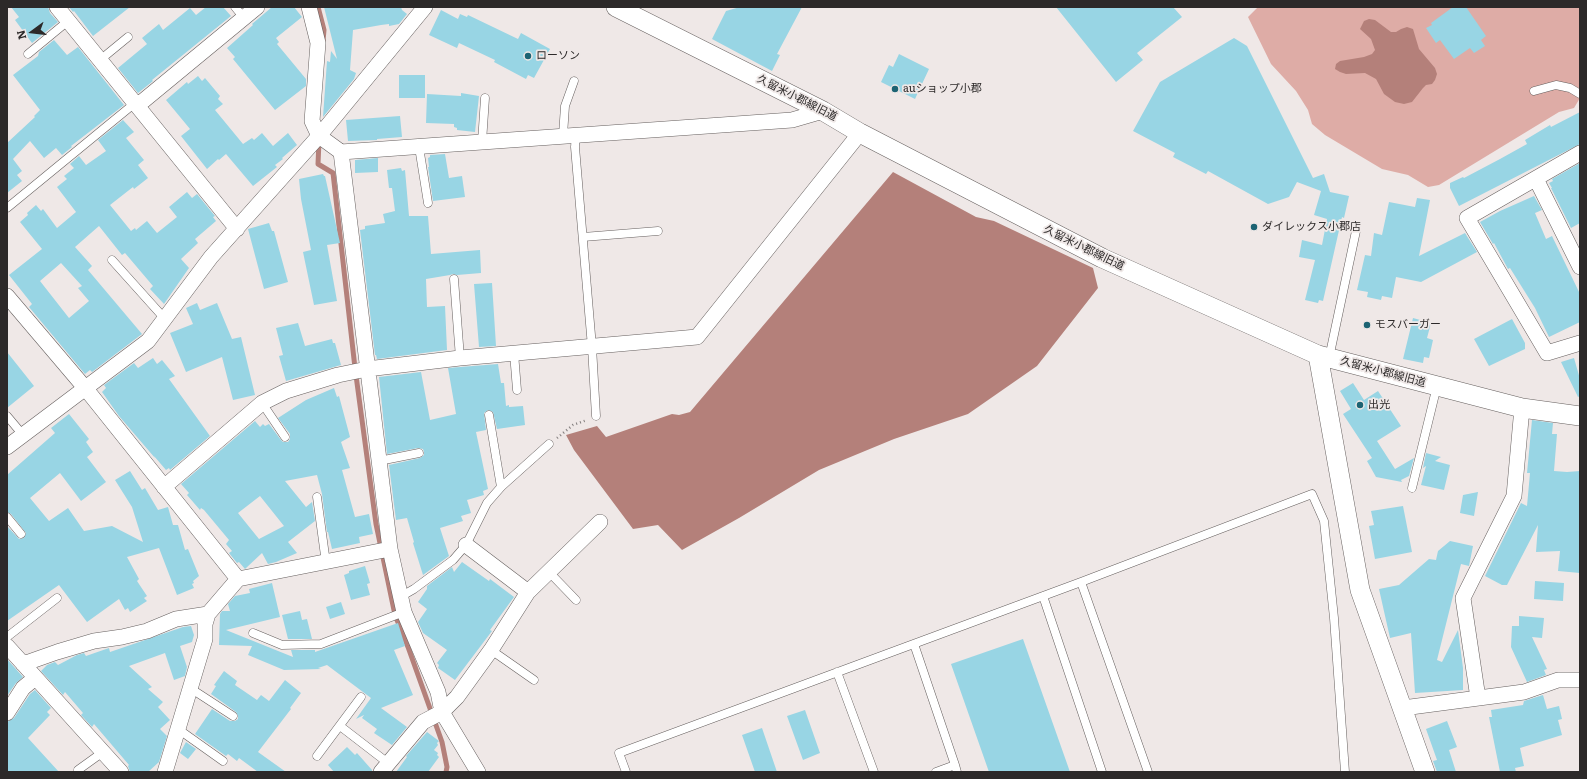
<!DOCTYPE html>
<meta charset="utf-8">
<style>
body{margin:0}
#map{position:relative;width:1587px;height:779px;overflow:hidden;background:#efe8e7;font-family:Literata,serif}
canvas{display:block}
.frame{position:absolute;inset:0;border:8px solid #2c2929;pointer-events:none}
.north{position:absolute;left:12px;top:12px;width:40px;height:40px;-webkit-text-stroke:3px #efe8e7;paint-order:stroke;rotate:255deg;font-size:11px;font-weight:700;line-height:16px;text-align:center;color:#2c2929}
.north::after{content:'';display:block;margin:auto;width:14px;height:18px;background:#2c2929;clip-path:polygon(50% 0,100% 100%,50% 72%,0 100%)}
</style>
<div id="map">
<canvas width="1587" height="779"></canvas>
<div class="frame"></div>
<div class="north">N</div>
</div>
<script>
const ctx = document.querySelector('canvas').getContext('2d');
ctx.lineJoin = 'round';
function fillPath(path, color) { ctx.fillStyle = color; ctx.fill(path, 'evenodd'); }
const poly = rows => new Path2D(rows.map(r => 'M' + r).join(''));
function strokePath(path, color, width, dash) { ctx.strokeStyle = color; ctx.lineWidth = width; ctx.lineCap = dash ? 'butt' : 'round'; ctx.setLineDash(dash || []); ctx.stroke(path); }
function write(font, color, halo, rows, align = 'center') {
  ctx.font = font + ' Literata,"Noto Sans JP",serif'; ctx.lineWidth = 3.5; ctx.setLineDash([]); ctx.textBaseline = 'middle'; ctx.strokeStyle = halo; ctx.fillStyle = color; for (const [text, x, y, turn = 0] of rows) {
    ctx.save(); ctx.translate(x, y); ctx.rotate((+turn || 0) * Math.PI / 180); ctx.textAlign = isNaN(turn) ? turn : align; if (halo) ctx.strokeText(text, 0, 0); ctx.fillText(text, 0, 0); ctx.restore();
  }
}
fillPath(poly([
 [1258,7,1580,7,1580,98,1574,108,1559,112,1439,185,1428,187,1408,175,1382,169,1325,135,1312,124,1308,110,1296,91,1271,64,1248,17]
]), '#deaca6');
fillPath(poly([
 [1369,19,1375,20,1391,32,1396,32,1401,29,1407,27,1413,29,1419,49,1435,68,1437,74,1435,80,1432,84,1426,85,1423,88,1412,102,1404,104,1395,102,1384,94,1376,79,1365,73,1346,74,1340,72,1335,69,1336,64,1340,61,1364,57,1372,54,1375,50,1371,39,1360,29,1364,21],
 [893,172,976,217,994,221,1093,268,1098,288,1037,366,968,414,894,439,819,470,739,518,682,550,658,525,633,529,574,450,566,435,597,426,606,437,672,414,679,415,690,412]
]), '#b4807a');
strokePath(poly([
 [318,7,324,30,323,41],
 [319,141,318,164,333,173,355,368,376,524,395,615,408,647,442,742,447,767,446,772]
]), '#b4807a', 5);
fillPath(poly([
 [11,7,48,7,50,13,58,22,32,43,15,20,19,17],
 [69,7,130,7,93,36,74,11,73,12],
 [206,7,223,7,231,16,152,80,153,81,138,93,118,68,147,44,142,38,159,24,163,30,190,8,196,15],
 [272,7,294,7,302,17,276,38,279,42,277,44,306,79,306,86,275,110,233,59,235,57,227,48,253,25,252,24],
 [324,7,401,7,402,10,407,14,399,24,389,26,389,24,381,25,353,30,350,70,356,73,354,79,323,117,327,61,330,62,331,51,337,59],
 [740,7,802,7,777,54,780,55,772,71,712,39,726,11],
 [1056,7,1173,7,1182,17,1137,53,1143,60,1116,82],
 [1453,7,1466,7,1486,36,1481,40,1485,46,1474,53,1470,48,1454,59,1440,40,1436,43,1426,28,1432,25,1431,23],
 [441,10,458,19,460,14,467,17,468,15,518,39,521,33,550,49,534,78,528,75,526,79,494,62,495,60,459,43,457,48,429,35],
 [1234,38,1247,46,1313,178,1324,174,1330,192,1349,196,1344,218,1342,217,1323,301,1319,300,1318,303,1305,300,1315,260,1299,257,1302,240,1322,245,1327,219,1314,215,1321,191,1297,182,1289,197,1268,204,1208,171,1206,174,1173,157,1175,153,1133,131,1160,82],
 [54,40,67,55,78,47,124,105,71,146,72,147,62,155,56,148,44,158,30,141,13,159,22,171,17,175,22,181,7,193,7,143,35,117,34,116,40,110,13,75,38,56,39,52],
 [899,54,929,69,915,99,881,82,889,65,893,67],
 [399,75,425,75,425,98,399,98],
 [198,76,202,81,205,78,220,96,218,99,223,104,215,110,243,144,252,138,254,140,262,133,273,146,288,133,297,145,282,158,283,159,275,165,277,167,253,186,226,154,219,160,218,159,207,169,181,136,190,129,166,100,187,82,188,84],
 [461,93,479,96,475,132,457,130,457,128,454,127,454,124,426,123,427,94,461,96],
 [1580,112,1580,144,1459,206,1450,188,1450,183,1463,177,1464,178,1500,159,1527,144,1525,140,1550,125,1551,127],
 [400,116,402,137,377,139,377,140,348,141,346,120],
 [123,120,134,132,126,138,144,160,138,165,148,178,134,189,133,187,110,205,131,231,135,228,136,230,147,221,157,233,177,217,169,207,187,192,192,198,197,194,215,216,213,217,216,221,195,239,198,243,181,259,189,268,164,304,150,289,153,286,125,253,122,255,99,226,75,247,92,266,88,270,142,334,92,372,90,370,85,374,29,307,32,304,9,275,42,249,20,222,28,215,27,213,36,205,41,211,43,209,57,228,76,212,57,187,67,179,64,176,74,168,70,164,79,156,86,165,106,151,98,140],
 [61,263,82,286,78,288,89,301,69,318,40,281],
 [445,154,449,178,462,176,465,197,433,201,428,167,429,167,428,158,430,157,430,155],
 [378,158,378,172,355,173,355,160],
 [1580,163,1580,223,1571,228,1551,188,1552,188,1549,183,1553,181,1552,179],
 [401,168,402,171,405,170,409,216,428,216,431,254,480,250,481,273,457,275,453,274,450,275,426,279,427,307,445,306,447,350,377,359,376,355,375,355,360,230,365,229,365,226,385,223,383,214,395,211,392,188,389,188,387,170],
 [323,174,324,176,325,176,340,243,327,245,337,301,314,305,303,252,311,250,301,199,299,179],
 [1534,196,1542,210,1535,213,1546,239,1552,236,1580,294,1580,322,1549,337,1535,308,1510,268,1508,269,1494,243,1493,244,1480,222,1500,211],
 [1417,198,1430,200,1419,256,1465,233,1477,252,1421,282,1396,277,1392,298,1382,296,1381,300,1367,297,1368,292,1357,290,1365,255,1371,256,1374,233,1382,235,1389,202,1415,207],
 [269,223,272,231,274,231,288,282,264,289,248,229],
 [492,283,496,346,479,347,474,284],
 [197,303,200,310,217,303,232,339,241,337,255,395,233,400,222,357,186,372,170,333,193,324,186,308],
 [1413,318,1431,323,1427,338,1433,340,1429,358,1424,357,1423,363,1403,359],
 [1512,319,1525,343,1525,349,1489,366,1474,339],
 [298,323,305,346,332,339,333,343,335,343,341,365,286,381,279,356,283,355,276,328],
 [7,352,34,386,7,408],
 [153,358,157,364,162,360,175,376,169,379,210,436,170,470,169,468,166,470,154,456,155,458,119,416,102,392,106,388,104,385,134,363,138,368],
 [1574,358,1580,379,1580,396,1578,397,1561,362],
 [498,364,501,383,504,383,506,406,509,405,509,407,523,406,525,425,497,429,493,412,488,410,484,413,486,430,476,432,488,489,483,491,484,495,467,500,471,513,461,516,463,521,440,528,449,556,423,575,413,543,414,542,407,518,396,520,389,465,420,458,424,455,424,452,423,449,418,448,387,454,379,377,421,372,430,420,456,414,448,368],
 [1353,383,1364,400,1378,391,1401,426,1377,441,1395,469,1414,458,1409,476,1401,480,1402,482,1376,477,1367,461,1372,458,1343,414,1351,409,1340,391],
 [334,388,337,397,339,396,350,437,341,442,350,468,342,470,355,517,369,514,373,534,359,537,360,543,332,549,328,532,327,532,322,494,317,475,285,481,306,507,312,502,315,521,288,542,297,553,276,562,268,564,262,553,245,569,239,562,237,563,229,553,232,551,226,544,229,540,204,510,201,508,200,510,187,495,189,493,181,484,255,421,260,427,263,424,265,426,269,424,281,440,283,442,288,442,290,439,290,434,278,418,306,400],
 [260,496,284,526,259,539,238,513],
 [69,414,89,439,86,442,93,452,87,457,106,482,81,501,60,473,30,498,49,521,68,508,84,531,112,526,143,542,132,507,115,480,130,471,142,490,145,488,158,510,168,507,173,525,178,525,185,550,188,549,199,576,193,581,194,583,192,584,194,588,177,595,159,548,127,557,139,579,137,581,147,596,144,598,147,601,130,612,128,608,125,610,119,599,87,622,59,585,7,621,7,526,19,539,24,538,26,533,11,514,7,512,7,475,55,433,51,428],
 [1532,420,1553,423,1552,434,1557,434,1554,471,1567,472,1580,471,1580,573,1558,571,1560,551,1536,552,1538,525,1507,585,1502,585,1485,576,1521,503,1527,506,1530,473,1527,473],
 [1426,453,1441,457,1435,461,1450,465,1444,490,1421,485,1426,466,1423,468],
 [1478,492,1474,516,1460,513,1463,495],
 [1403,506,1412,552,1375,559,1369,526,1374,525,1371,511],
 [1450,541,1473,546,1469,566,1461,564,1437,660,1442,662,1458,630,1463,668,1463,690,1415,693,1411,633,1390,638,1379,589,1399,585,1429,559,1436,560,1438,551],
 [462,562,489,581,490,579,514,597,490,630,492,631,455,680,438,668,439,665,437,663,447,650,423,633,418,622,427,609,418,602,427,589,427,586,452,567,454,572],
 [365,566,370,583,367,584,370,595,351,600,344,575,349,573,349,571],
 [1535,581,1564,583,1563,601,1534,599],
 [272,583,280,617,226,630,293,657,291,650,315,650,315,652,398,623,405,646,394,650,413,695,381,708,407,727,392,745,374,733,377,729,362,718,364,715,356,719,371,698,327,665,318,668,321,669,284,670,248,655,252,646,219,645,220,614,222,611,230,611,228,604,235,596,250,593,249,589],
 [341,602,345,614,330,619,326,607],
 [300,611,302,620,307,619,312,639,288,639,282,615],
 [1519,616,1544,618,1542,638,1532,637,1547,669,1544,670,1546,675,1527,682,1511,647,1512,626,1519,626],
 [191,626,194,635,192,642,180,646,187,667,185,676,174,680,165,653,129,666,152,687,148,689,163,702,158,707,170,720,160,729,167,736,159,762,148,772,130,772,128,766,129,765,94,724,92,727,81,715,83,713,65,692,63,695,41,671,47,665,55,662,58,665,77,655,84,653,86,656,109,648,110,652,183,627],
 [1023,639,1070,772,989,772,951,664],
 [7,659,23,677,16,683,7,696],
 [224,671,237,681,235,685,257,700,261,695,269,701,285,680,301,693,290,708,291,709,258,752,286,772,258,772,239,758,237,761,228,754,226,756,195,734,212,709,230,721,235,721,238,719,238,716,236,712,211,694,216,686,214,685],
 [35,690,51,708,47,712,50,715,28,738,59,772,7,772,7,722,14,718,30,694],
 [1543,695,1547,709,1559,706,1562,719,1558,720,1562,735,1520,748,1524,766,1515,768,1516,772,1500,772,1489,717,1492,717,1491,710,1523,705,1524,701],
 [805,710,820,753,803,760,787,716],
 [1447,721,1457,747,1449,750,1456,772,1437,772,1433,761,1437,760,1426,729],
 [762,728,777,772,755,772,742,735],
 [427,732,439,741,437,743,438,745,434,750,438,753,437,755,439,757,428,772,396,772,407,757,406,756],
 [186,742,196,749,188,759,180,753],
 [347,747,355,755,357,753,372,770,372,772,334,772,328,765]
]), '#98d5e4');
const service = poly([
 [235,7,244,18],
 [28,54,68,21],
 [100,60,128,37],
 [1534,91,1556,85,1570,88,1580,94],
 [576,134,575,147,592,347,596,416],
 [563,135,565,106,574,81],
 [482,142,485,98],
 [419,147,428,203],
 [7,208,135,103],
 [583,237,658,231],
 [112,260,165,319],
 [454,279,460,358],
 [514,353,517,390],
 [1329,358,1356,231],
 [262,403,285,437],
 [489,415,501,487],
 [7,416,23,435],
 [379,461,419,453],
 [1412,488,1437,386],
 [317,497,326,563],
 [7,517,21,534],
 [549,572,576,600],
 [1081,582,1148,772],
 [1043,596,1102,772],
 [400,597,414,589,453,560,466,545,487,503,501,487,549,444],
 [253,633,282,645,321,644,404,612],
 [7,637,57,598],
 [914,644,955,765],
 [491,650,534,680],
 [837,672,874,772],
 [190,688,233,716],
 [340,726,388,763],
 [178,729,223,761],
 [317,756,361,697],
 [78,770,103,752],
 [626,772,619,753,1081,582,1312,494,1324,521,1334,618,1345,772],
 [936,772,955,765,957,772]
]);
const minor = poly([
 [57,7,237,229],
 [309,7,318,43,312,121,319,136,341,152,792,120,823,111],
 [137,106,257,7],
 [341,152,390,549,404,612,438,692,442,712,478,772],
 [1580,153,1467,218,1547,353,1580,343],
 [1536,179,1580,267],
 [7,296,86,389,238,579,390,549],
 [7,447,148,341,211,257,319,136,425,7],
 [164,487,262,403,286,391,338,375,367,369,460,358,697,337,860,133],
 [466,545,528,592],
 [7,646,121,772],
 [23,664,57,652,94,641,122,637,147,631,176,619,208,614],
 [1478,698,1463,598,1514,496,1522,408],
 [1403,708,1524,692,1558,680,1580,680],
 [7,713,23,688,35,678],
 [165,772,205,639,205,624,208,614,238,579],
 [381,772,423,722,442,712,457,697,491,650,528,592,600,522]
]);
const tertiary = poly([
 [616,7,823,111,860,133,1102,258,1318,355,1522,408,1580,416],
 [1318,355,1360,590,1425,772]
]);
strokePath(service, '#66605f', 9);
strokePath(minor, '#66605f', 16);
strokePath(tertiary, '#66605f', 20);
strokePath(poly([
 [557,438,573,425,587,420]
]), '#847f7f', 2.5, [1, 3]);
strokePath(service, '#fff', 8);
strokePath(minor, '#fff', 15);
strokePath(tertiary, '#fff', 19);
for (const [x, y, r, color] of [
 [528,56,4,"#1c6373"],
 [895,89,4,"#1c6373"],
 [1254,227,4,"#1c6373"],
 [1367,325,4,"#1c6373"],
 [1360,405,4,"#1c6373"]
]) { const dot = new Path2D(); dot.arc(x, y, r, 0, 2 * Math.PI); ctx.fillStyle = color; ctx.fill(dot); strokePath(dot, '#efe8e7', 1.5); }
write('11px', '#2c2929', '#efe8e7', [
 ["ローソン",536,56],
 ["auショップ小郡",903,89],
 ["ダイレックス小郡店",1262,227],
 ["モスバーガー",1375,325],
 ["出光",1368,405]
], 'left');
write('11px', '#2c2929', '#efe8e7', [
 ["久留米小郡線旧道",797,98,27],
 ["久留米小郡線旧道",1084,248,26],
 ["久留米小郡線旧道",1383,372,15]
]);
</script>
